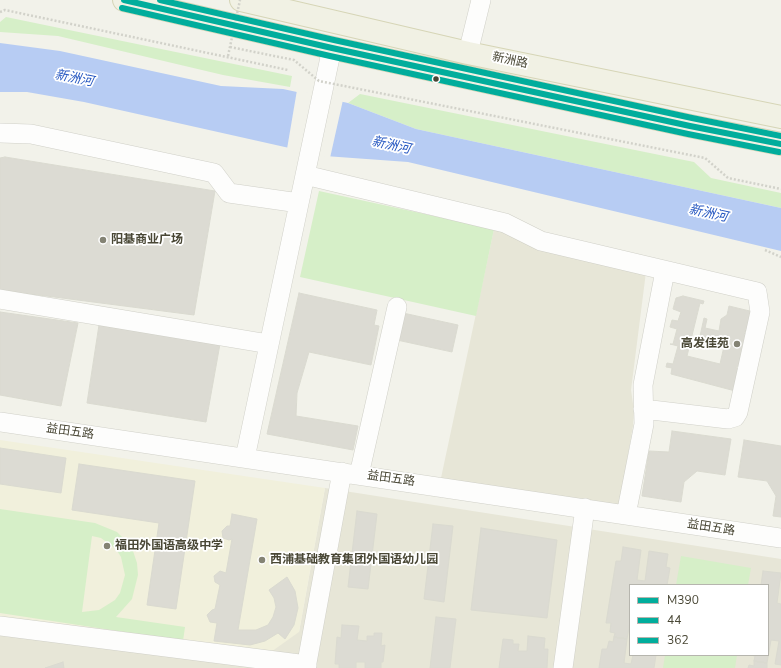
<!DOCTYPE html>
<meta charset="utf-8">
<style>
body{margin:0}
#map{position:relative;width:781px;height:668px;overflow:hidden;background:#f2f2ea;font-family:"Nunito Sans",sans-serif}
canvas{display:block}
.legend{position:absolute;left:629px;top:584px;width:140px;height:72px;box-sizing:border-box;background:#fff;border:1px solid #b6b5ae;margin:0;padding:5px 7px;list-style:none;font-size:12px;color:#494735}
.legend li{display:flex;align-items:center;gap:8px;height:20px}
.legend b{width:20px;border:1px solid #b6b5ae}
</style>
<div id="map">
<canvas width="781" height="668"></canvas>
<ul class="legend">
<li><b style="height:5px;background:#01ad9c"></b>M390</li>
<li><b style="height:5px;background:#01ad9c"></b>44</li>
<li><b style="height:5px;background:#01ad9c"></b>362</li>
</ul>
</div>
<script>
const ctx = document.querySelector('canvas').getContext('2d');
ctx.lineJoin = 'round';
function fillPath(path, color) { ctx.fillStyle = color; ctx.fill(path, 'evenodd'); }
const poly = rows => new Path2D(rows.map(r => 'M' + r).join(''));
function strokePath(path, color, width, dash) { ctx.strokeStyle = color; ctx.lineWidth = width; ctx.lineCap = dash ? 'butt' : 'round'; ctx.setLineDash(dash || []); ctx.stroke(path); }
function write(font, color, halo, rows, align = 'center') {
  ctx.font = font + ' "Nunito Sans","Noto Sans SC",sans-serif'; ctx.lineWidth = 3.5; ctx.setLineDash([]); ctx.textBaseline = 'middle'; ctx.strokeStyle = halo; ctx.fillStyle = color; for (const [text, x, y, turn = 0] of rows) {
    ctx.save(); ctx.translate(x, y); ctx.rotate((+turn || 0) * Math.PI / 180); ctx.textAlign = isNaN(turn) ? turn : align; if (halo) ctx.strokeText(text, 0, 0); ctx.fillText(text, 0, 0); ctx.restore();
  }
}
fillPath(poly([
 [494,229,646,272,631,390,634,411,633,426,619,507,441,478],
 [325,488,781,559,781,668,0,668,0,619,299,632],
 [630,585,768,585,768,655,630,655]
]), '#e7e6d7');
fillPath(poly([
 [0,440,325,488,299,632,264,657,0,619]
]), '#f1f0dc');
fillPath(poly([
 [6,17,292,76,290,87,223,75,58,36,0,32,0,22],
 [360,94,694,162,711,178,781,193,781,208,416,129,348,103],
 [319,191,494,229,476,316,300,277],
 [0,509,95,523,117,532,126,541,133,551,137,563,138,575,132,599,116,617,185,627,183,641,0,613],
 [92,536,101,538,116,549,121,557,125,575,120,593,115,600,99,610,82,612],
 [681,556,751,568,748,585,676,585],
 [665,655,737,655,735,668,663,668]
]), '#d6efc8');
fillPath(poly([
 [0,43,60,51,221,86,283,89,348,103,416,129,781,208,781,251,408,162,325,156,84,102,27,92,0,92]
]), '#b7ccf3');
fillPath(poly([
 [297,90,343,100,330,158,287,149]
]), '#f2f2ea');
const building = poly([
 [5,157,215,191,194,315,0,290,0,158,5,157],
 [299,293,377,310,374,325,379,326,371,365,309,352,297,393,296,416,358,426,353,450,267,434,299,293],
 [683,296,704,301,703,304,700,303,687,356,720,364,725,342,700,336,704,318,707,319,705,328,719,331,721,319,727,315,729,306,758,313,753,331,746,329,744,335,752,338,746,368,737,366,736,368,745,370,739,392,671,374,672,368,666,367,667,363,673,364,678,346,670,344,673,344,677,329,670,327,672,320,678,321,681,312,673,309,676,298,683,296],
 [0,312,78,323,61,406,0,395,0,312],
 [403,313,458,325,452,352,397,340,403,313],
 [99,325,220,344,206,422,87,403,99,325],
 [672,431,731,439,725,475,697,471,684,482,681,502,642,496,649,451,669,452,672,431],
 [744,440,781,446,781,517,773,516,776,496,767,481,738,477,744,440],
 [0,448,66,458,61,493,0,484,0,448],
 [79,464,195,481,176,609,147,605,159,523,72,510,79,464],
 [357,511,377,514,368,589,348,587,357,511],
 [232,514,257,519,238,630,256,630,268,625,273,617,276,607,274,598,269,590,287,577,295,591,298,608,294,625,285,639,278,633,265,641,250,645,214,641,217,623,210,622,207,615,212,610,215,609,220,585,215,582,214,576,220,571,226,573,232,539,229,540,223,538,222,531,227,526,230,526,232,514],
 [433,524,453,526,444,602,424,599,433,524],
 [481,528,557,540,547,618,471,610,481,528],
 [623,547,641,550,637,580,645,581,649,551,668,554,666,567,670,568,667,585,630,585,630,622,627,639,614,637,615,633,610,632,611,623,606,623,616,561,621,561,623,547],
 [763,571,781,573,777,603,781,604,781,665,775,664,779,641,771,640,767,663,754,661,755,656,750,655,768,655,768,585,761,585,763,571],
 [436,617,456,619,450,668,430,668,436,617],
 [342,625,359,626,357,640,367,641,367,636,374,636,374,633,382,633,381,646,385,645,383,662,381,662,381,668,365,668,365,662,356,662,356,668,339,668,339,664,335,664,337,637,341,638,342,625],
 [528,636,545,638,544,649,548,649,547,668,499,668,503,639,513,640,513,644,519,644,518,651,527,651,528,636],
 [614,637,627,639,624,663,631,664,633,655,656,655,654,668,599,668,602,649,607,649,609,641,613,642,614,637],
 [754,661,767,663,767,668,748,668,749,665,754,666,754,661],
 [63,662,64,668,45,668,63,662]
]);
fillPath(building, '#dcdbd3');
strokePath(building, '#dadad0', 1);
const minor = poly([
 [468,53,481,0],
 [0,133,31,134,214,173,229,193,299,203],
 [305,175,505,223,541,241,757,292,760,312,738,412,735,417,728,419,643,409],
 [0,299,269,344],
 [0,422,781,538],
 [245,458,332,48],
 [359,475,397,307],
 [626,515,644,424,643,385,665,271],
 [0,626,307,665],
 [306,668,342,472],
 [563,668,585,508]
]);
const major = poly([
 [124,0,332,48,690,126,781,144],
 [241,0,468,53,781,117]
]);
strokePath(minor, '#d0d0c8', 20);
strokePath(major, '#d6d5b6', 24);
strokePath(poly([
 [0,12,5,10,288,70],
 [765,250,781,257]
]), '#d2d2ca', 2.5, [2, 2]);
strokePath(minor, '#fdfdfc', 19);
strokePath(major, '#f1f1e4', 22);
strokePath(poly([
 [230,47,294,60,319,81,705,158,728,178,781,189],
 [228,56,240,0]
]), '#d2d2ca', 2.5, [2, 2]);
strokePath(poly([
 [124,0,332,48,690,126,781,144]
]), '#01ad9c', 6);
strokePath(poly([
 [122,8,330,56,688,134,779,152]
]), '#01ad9c', 6);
strokePath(poly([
 [160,0,334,40,692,118,781,136]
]), '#01ad9c', 6);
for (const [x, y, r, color] of [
 [436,79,3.5,"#494735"],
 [103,240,4,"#848374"],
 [737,344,4,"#848374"],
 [107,546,4,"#848374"],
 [262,560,4,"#848374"]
]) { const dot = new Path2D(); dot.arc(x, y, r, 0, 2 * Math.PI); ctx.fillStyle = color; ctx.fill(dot); strokePath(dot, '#fff', 1.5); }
write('12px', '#494735', '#fff', [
 ["新洲路",510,61,12],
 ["益田五路",70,432,8],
 ["益田五路",391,479,8],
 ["益田五路",711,528,9]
]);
write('bold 12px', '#494735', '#fff', [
 ["阳基商业广场",111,240],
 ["高发佳苑",729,344,"right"],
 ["福田外国语高级中学",115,546],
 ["西浦基础教育集团外国语幼儿园",270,560]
], 'left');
write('italic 13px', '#2355c0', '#fff', [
 ["新洲河",74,79,11],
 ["新洲河",391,146,12],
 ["新洲河",708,214,12]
]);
</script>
